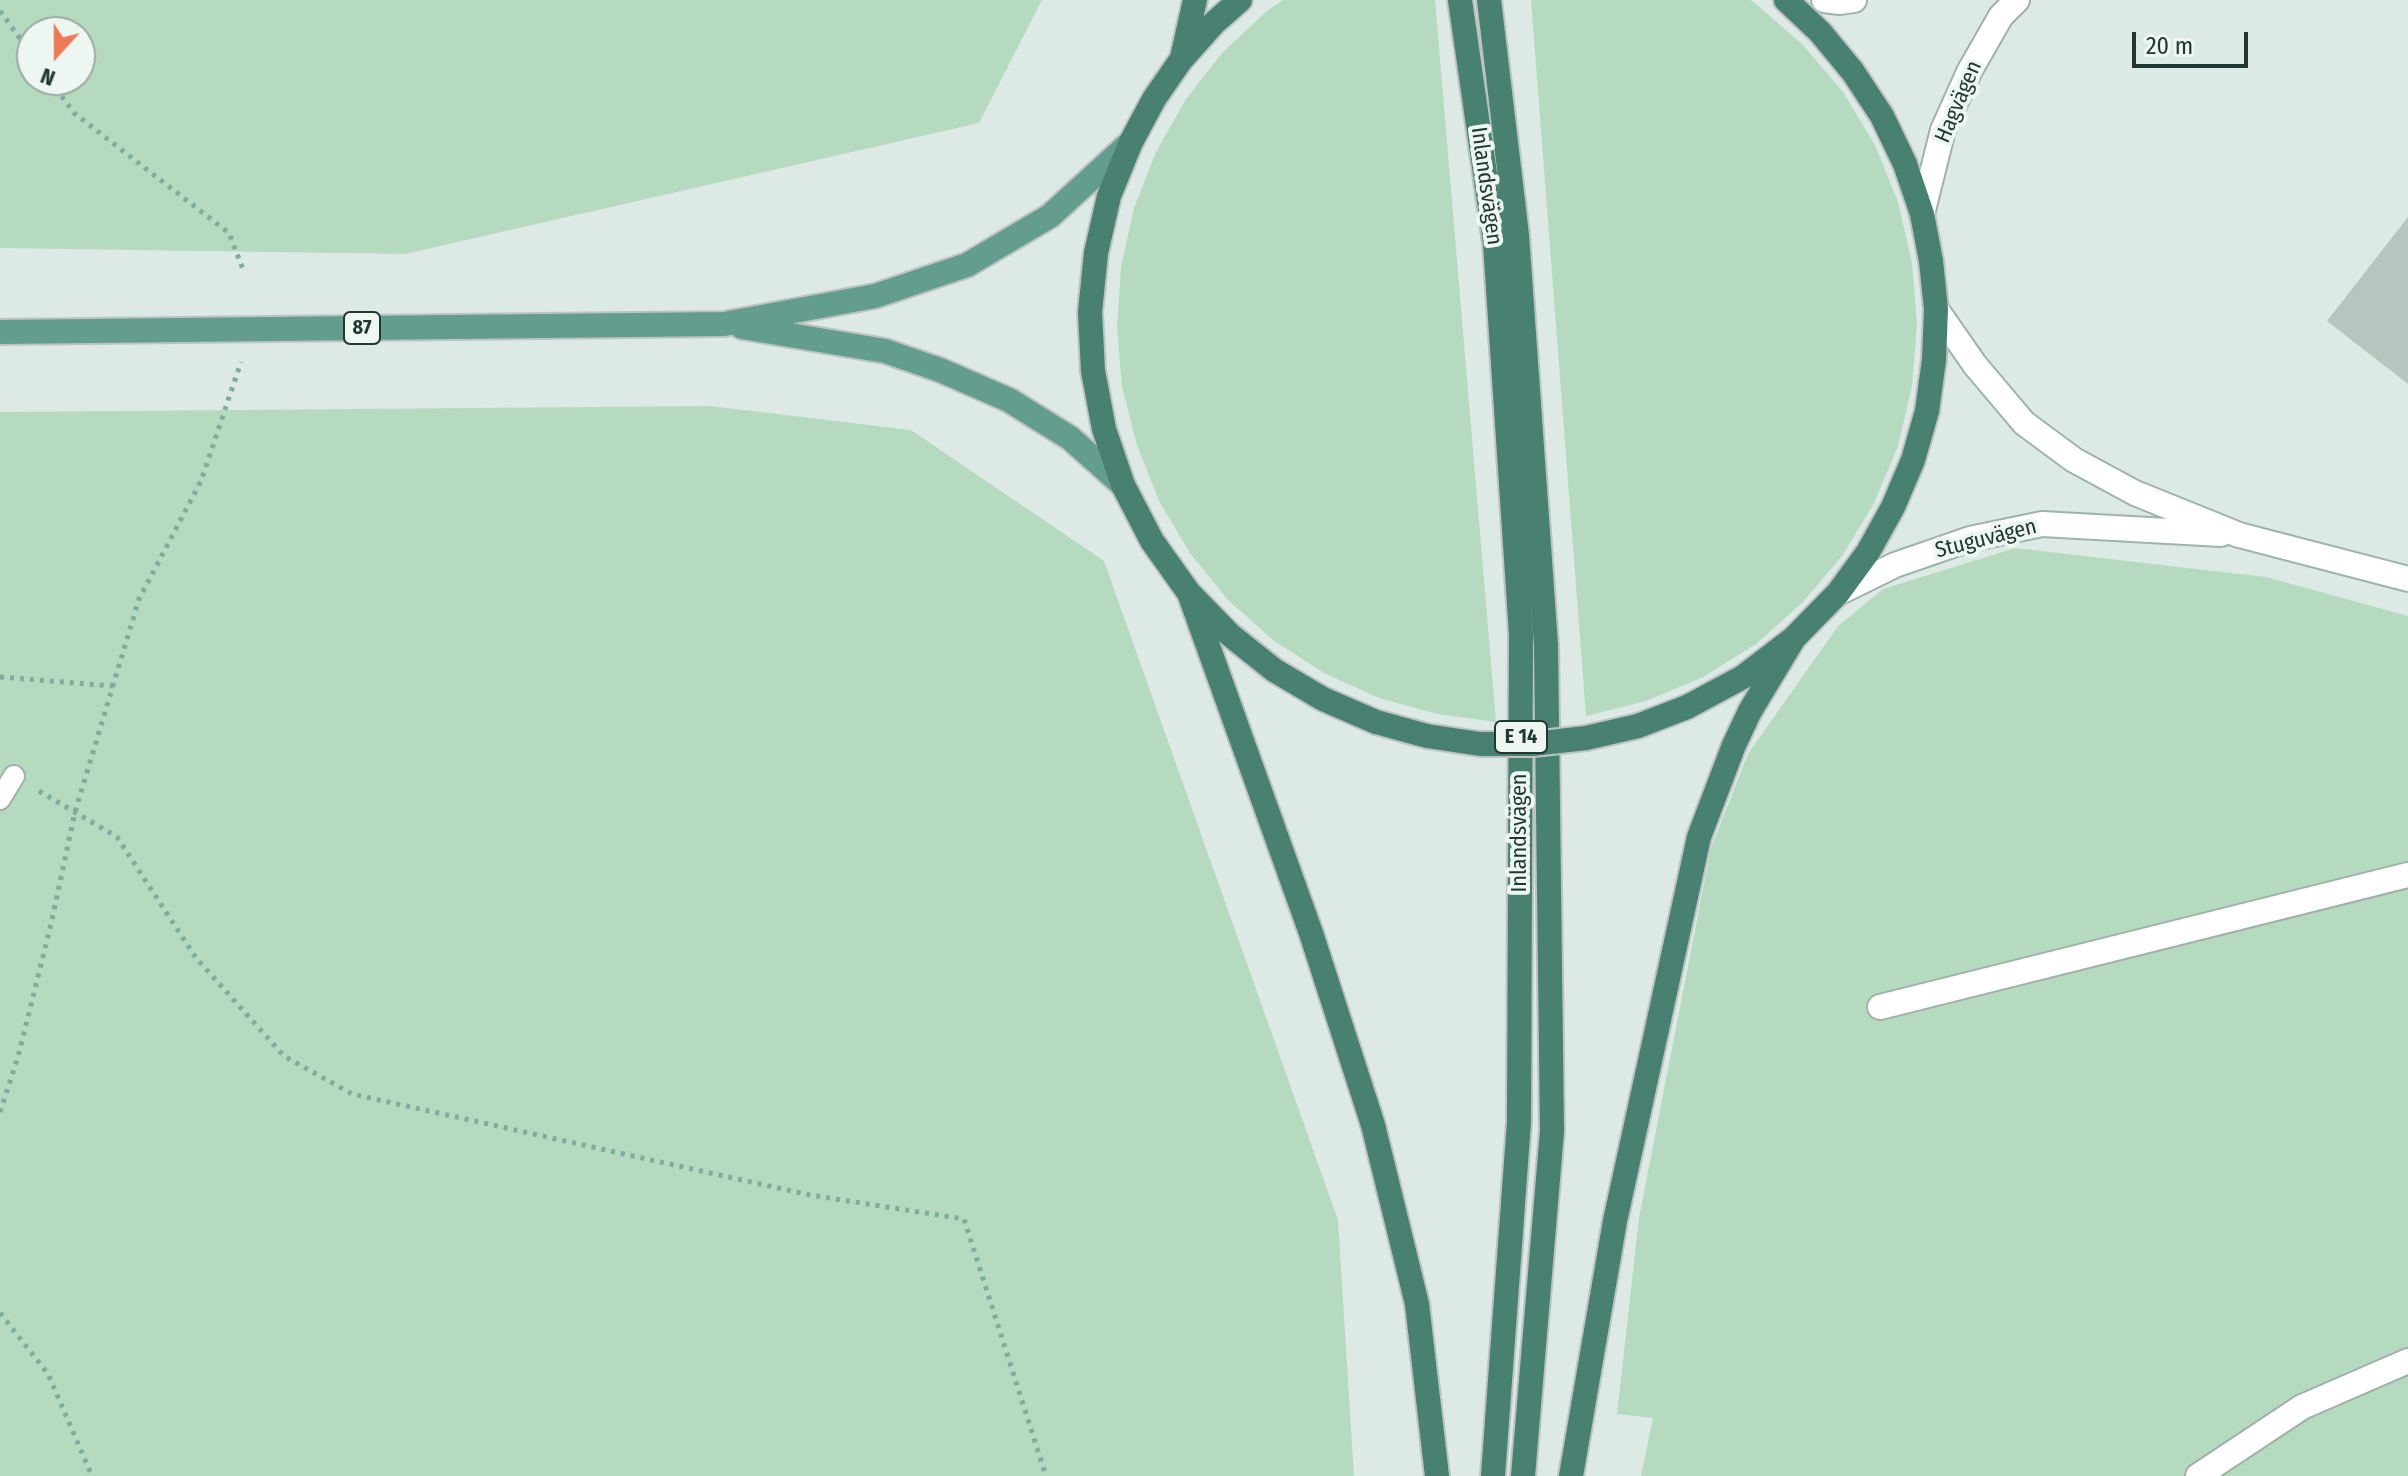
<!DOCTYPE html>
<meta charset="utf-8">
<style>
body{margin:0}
#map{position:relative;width:2408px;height:1476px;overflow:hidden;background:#dde9e4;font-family:"Fira Sans Condensed",sans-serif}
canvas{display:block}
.north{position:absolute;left:16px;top:16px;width:80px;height:80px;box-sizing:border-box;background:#eef6f2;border:2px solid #9caaa5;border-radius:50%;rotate:201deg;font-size:22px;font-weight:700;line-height:32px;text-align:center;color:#203831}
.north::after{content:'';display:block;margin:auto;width:28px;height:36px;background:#ed7a57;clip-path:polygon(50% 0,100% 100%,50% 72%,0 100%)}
.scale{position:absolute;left:2132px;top:32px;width:116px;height:36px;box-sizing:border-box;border:4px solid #203831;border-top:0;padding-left:10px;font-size:24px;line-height:28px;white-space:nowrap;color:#203831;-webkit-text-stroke:6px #eef6f2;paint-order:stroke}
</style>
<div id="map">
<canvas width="2408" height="1476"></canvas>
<div class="north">N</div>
<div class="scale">20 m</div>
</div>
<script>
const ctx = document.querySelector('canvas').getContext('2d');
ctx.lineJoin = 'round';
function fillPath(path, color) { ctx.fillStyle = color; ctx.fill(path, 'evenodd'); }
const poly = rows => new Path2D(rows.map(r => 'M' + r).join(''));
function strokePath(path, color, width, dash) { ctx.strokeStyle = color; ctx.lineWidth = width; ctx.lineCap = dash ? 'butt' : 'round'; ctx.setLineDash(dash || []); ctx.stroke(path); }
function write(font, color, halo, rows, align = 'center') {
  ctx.font = font + ' "Fira Sans Condensed",sans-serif'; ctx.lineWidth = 8; ctx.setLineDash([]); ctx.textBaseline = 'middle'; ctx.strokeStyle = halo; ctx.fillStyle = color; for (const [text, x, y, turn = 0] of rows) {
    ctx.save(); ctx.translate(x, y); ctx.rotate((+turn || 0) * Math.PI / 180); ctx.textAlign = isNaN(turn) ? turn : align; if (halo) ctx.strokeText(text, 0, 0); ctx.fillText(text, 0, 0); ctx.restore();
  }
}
fillPath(poly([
 [0,0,1042,0,979,123,405,254,0,248],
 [32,32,80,32,80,80,32,80],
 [1283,0,1435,0,1496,722,1437,714,1379,698,1324,673,1273,640,1228,600,1190,553,1159,501,1137,445,1122,387,1117,327,1121,267,1134,208,1156,152,1186,99,1223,52,1267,11],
 [1531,0,1750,0,1756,4,1803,45,1843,92,1875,145,1898,202,1912,263,1917,324,1912,386,1898,446,1874,503,1842,556,1802,603,1756,644,1703,677,1646,701,1586,716],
 [710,406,911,430,1104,561,1338,1220,1354,1476,0,1476,0,412],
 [2015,548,2266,577,2408,616,2408,1476,1641,1476,1653,1418,1617,1414,1639,1218,1711,848,1748,754,1838,626,1883,589]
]), '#b6dac0');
fillPath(poly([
 [2408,217,2408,384,2327,321]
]), '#b6c6bf');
const service = poly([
 [0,799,14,776]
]);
const minor = poly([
 [1880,1007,2408,875],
 [2198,1476,2302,1407,2408,1361]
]);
const tertiary = poly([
 [1824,0,1840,2,1854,0],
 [1922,214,1943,130,1969,72,2001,16,2017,0]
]);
const secondary = poly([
 [1936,309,1975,365,2024,423,2074,460,2135,493,2239,535,2408,579],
 [1838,593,1895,565,1970,539,2042,524,2221,534]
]);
const primary = poly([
 [742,327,885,351,940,370,1009,400,1070,438,1123,485],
 [0,332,724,324,875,296,967,265,1050,216,1131,142]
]);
const trunk = poly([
 [1240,0,1214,23,1181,60,1154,99,1131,142,1109,196,1096,253,1090,312,1093,371,1104,429,1123,485,1152,541,1189,593,1229,634,1274,670,1323,699,1376,722],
 [1460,0,1495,243,1521,634,1519,1122,1493,1476],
 [1489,0,1517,235,1546,645,1552,1131,1523,1476],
 [1182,58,1195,0],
 [1189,593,1311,933,1373,1125,1417,1304,1437,1476],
 [1687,707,1743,677,1794,638,1838,593,1868,552,1893,507,1913,460,1927,411,1934,360,1936,309,1931,261,1922,214,1905,164,1882,116,1853,72,1820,32,1786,0],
 [1571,1476,1615,1221,1699,837,1734,745,1750,711,1794,638]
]);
strokePath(service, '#a1b0ab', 24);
strokePath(minor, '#a1b0ab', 28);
strokePath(tertiary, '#a1b0ab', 28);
strokePath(secondary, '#9db4ab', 28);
strokePath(primary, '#bcc3c1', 28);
strokePath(trunk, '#bcc3c1', 28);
strokePath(poly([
 [0,11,32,55],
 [50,80,74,113,229,233,244,272],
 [0,677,113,686],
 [39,791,117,837,196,958,284,1056,352,1094,810,1195,964,1219,1046,1476],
 [0,1112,18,1057,51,924,75,812,139,599,201,481,241,362],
 [0,1313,48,1374,92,1476]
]), '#7fac9d', 5, [4, 6]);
strokePath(service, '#fff', 20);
strokePath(minor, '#fff', 24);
strokePath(tertiary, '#fff', 24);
strokePath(secondary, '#fff', 24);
strokePath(primary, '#639d8e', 24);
strokePath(trunk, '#488072', 24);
const trunkBridge = poly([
 [1376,722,1427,736,1480,744,1533,744,1586,738,1638,726,1687,707]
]);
strokePath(trunkBridge, '#bcc3c1', 28, []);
strokePath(trunkBridge, '#488072', 24);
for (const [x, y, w] of [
 [362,328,36],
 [1521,737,52]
]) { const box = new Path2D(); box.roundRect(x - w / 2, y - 16, w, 32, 6); ctx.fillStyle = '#eef6f2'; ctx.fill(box); strokePath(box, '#203831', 2); }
write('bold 20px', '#203831', null, [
 ["87",362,328],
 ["E 14",1521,737]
]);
write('22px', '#203831', '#eef6f2', [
 ["Hagvägen",1959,102,-67],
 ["Inlandsvägen",1486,186,82],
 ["Stuguvägen",1986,539,-14],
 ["Inlandsvägen",1520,833,-90]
]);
</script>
